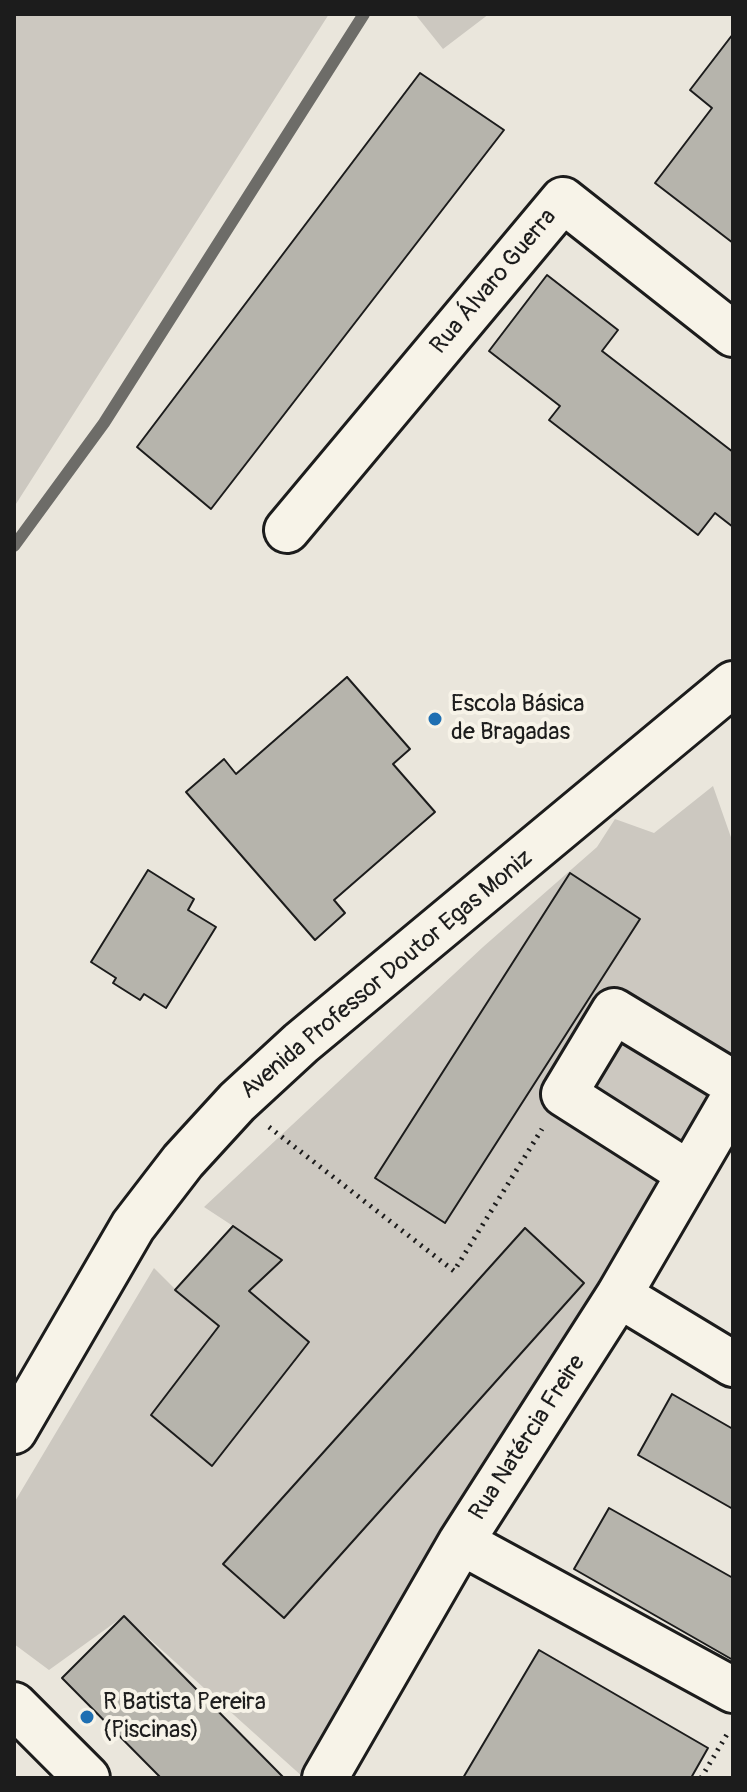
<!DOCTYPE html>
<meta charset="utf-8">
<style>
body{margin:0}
#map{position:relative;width:747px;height:1792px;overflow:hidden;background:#eae6dc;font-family:Pangolin,sans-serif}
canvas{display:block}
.frame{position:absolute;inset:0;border:16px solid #1c1c1c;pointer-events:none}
</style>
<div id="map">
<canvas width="747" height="1792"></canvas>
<div class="frame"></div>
</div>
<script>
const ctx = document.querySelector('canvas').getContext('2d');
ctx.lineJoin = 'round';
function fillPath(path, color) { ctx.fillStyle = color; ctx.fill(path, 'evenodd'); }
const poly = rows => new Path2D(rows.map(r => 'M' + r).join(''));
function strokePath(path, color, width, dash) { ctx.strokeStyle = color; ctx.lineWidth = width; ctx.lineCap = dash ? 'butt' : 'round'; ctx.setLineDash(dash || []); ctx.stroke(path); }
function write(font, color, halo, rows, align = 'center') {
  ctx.font = font + ' Pangolin,sans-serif'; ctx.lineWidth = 8; ctx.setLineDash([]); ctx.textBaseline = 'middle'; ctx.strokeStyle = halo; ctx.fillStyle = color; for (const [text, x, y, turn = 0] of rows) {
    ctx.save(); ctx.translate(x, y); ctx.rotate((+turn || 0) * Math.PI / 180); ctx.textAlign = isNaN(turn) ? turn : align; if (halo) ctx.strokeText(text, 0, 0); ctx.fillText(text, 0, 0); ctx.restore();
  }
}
fillPath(poly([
 [14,14,329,14,14,507],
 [415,14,489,14,443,49],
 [713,786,733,843,733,1099,304,1778,124,1616,49,1670,14,1644,14,1503,154,1268,175,1289,233,1226,204,1207,483,947,597,847,615,819,654,833]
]), '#ccc8c0');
strokePath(poly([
 [14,546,104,423,364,14]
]), '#6d6c68', 12);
const building = poly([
 [733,34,733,243,655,183,712,108,690,90,733,34],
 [420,73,504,130,211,509,137,447,420,73],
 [547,275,618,330,602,351,733,452,733,527,715,513,698,535,549,420,560,406,489,351,547,275],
 [347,677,410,749,393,764,435,812,334,900,345,913,315,940,186,792,224,759,236,774,347,677],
 [148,870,194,899,188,910,216,927,166,1008,144,994,140,1000,113,983,116,978,91,962,148,870],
 [570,873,640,919,445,1223,375,1178,570,873],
 [233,1226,282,1260,249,1291,309,1342,212,1466,151,1415,219,1326,175,1290,233,1226],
 [525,1228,584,1283,284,1618,223,1564,525,1228],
 [672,1394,733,1429,733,1509,638,1455,672,1394],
 [609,1508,733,1578,733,1660,574,1569,609,1508],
 [124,1616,284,1778,161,1778,62,1678,124,1616],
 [539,1650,708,1748,691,1778,463,1778,539,1650]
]);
fillPath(building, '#b6b4ac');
strokePath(building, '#1c1c1c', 2);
const minor = poly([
 [287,530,563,200,733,334],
 [688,1173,564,1094,614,1011,733,1083],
 [619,1295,733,1364],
 [14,1431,133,1226,183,1161,237,1102,301,1043,733,684],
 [461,1542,733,1690],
 [14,1705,87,1778],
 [325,1778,461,1542,619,1295,733,1099]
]);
strokePath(minor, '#1c1c1c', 50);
strokePath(poly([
 [269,1127,454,1271,542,1129],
 [701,1778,729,1731]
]), '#1c1c1c', 5, [2, 6]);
strokePath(minor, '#f7f3e8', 44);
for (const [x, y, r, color] of [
 [435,719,8,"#1f6fb2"],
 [87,1717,8,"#1f6fb2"]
]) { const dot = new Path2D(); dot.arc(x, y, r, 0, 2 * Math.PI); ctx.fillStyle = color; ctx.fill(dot); strokePath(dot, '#f7f3e8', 3); }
write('24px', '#1c1c1c', '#f7f3e8', [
 ["Rua Álvaro Guerra",494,282,-50],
 ["Avenida Professor Doutor Egas Moniz",387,975,-40],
 ["Rua Natércia Freire",528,1438,-57]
]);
write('24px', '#1c1c1c', '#f7f3e8', [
 ["Escola Básica",451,705],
 ["de Bragadas",451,733],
 ["R Batista Pereira",103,1703],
 ["(Piscinas)",103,1731]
], 'left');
</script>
